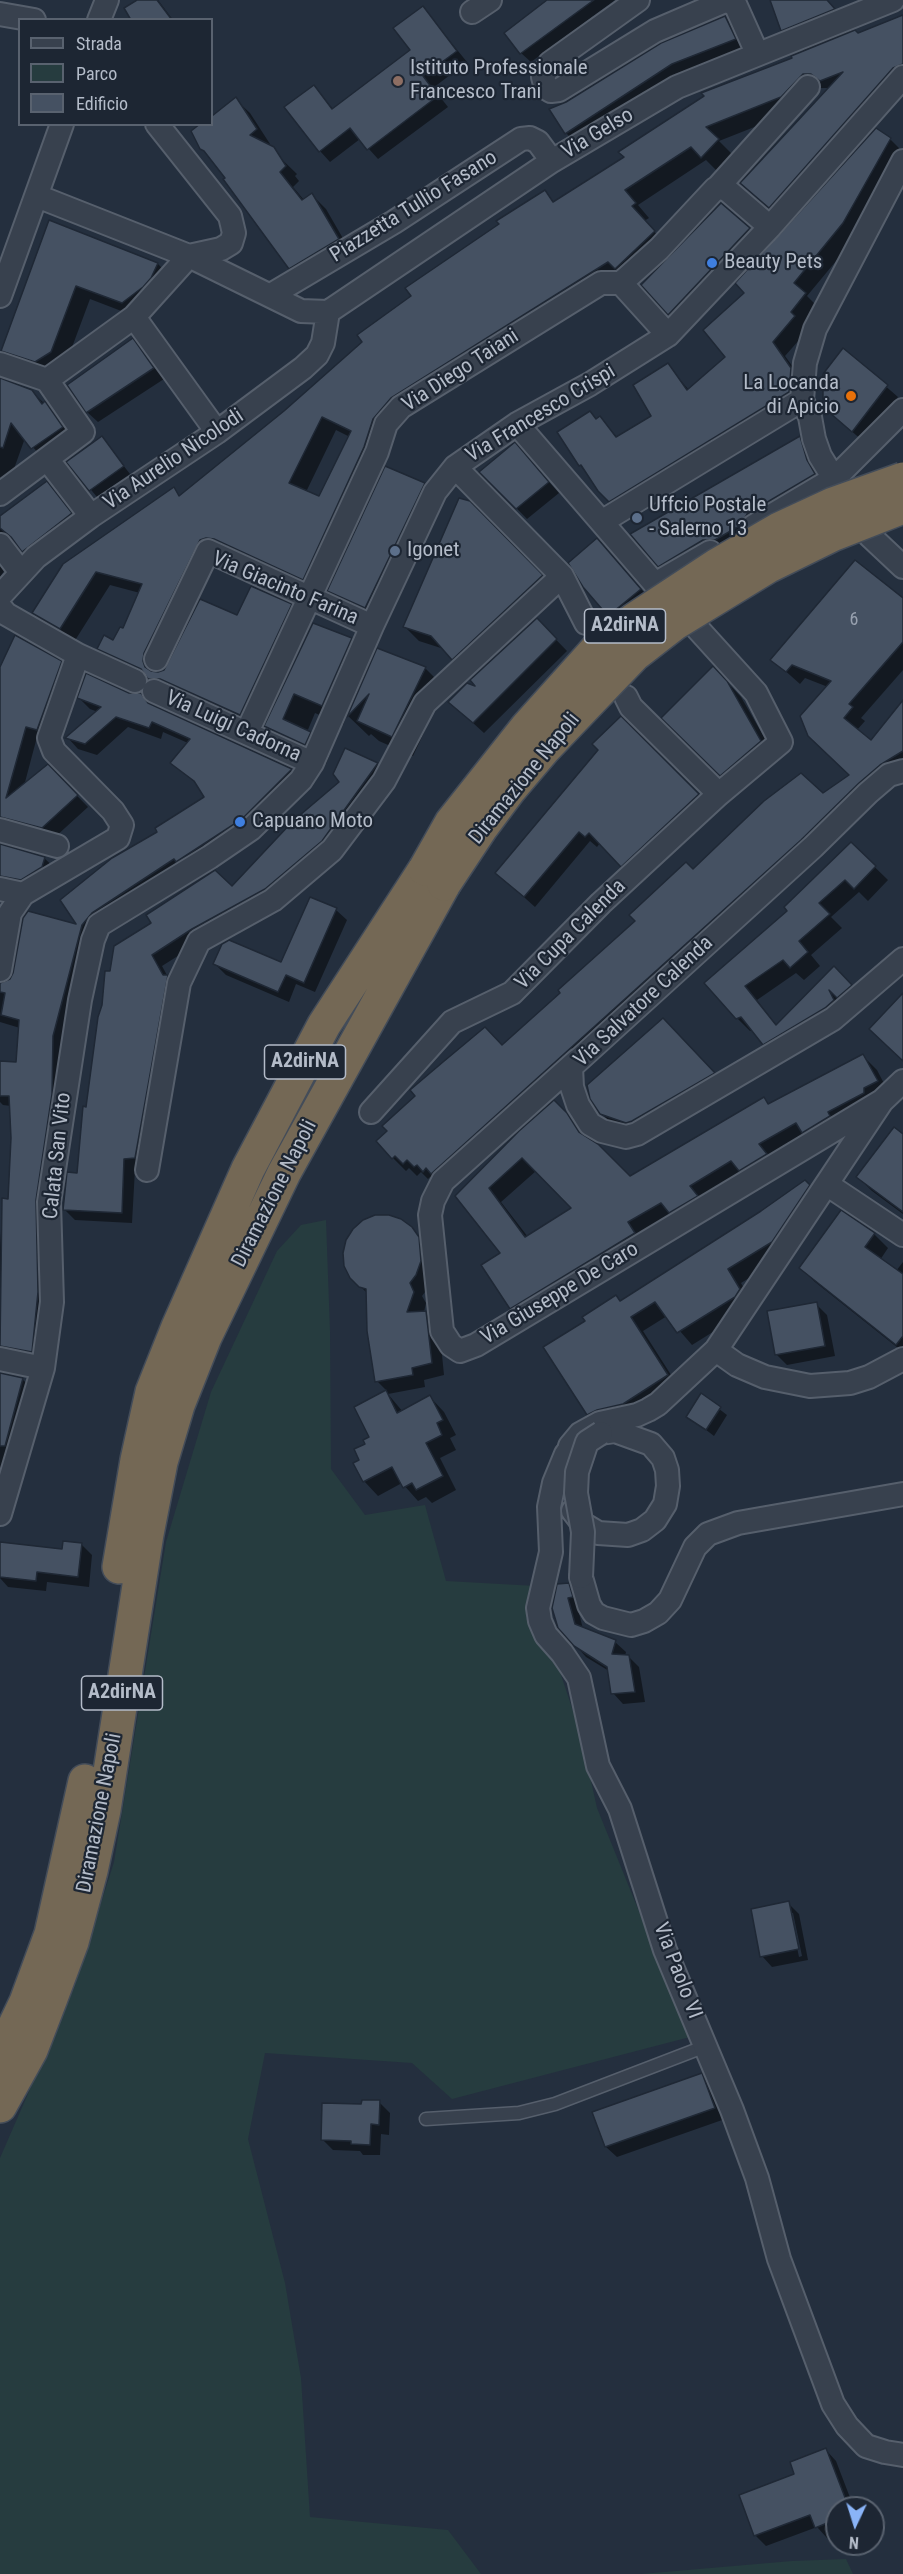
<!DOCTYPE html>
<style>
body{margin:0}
#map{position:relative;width:903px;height:2574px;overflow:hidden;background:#242f3e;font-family:"Roboto Condensed",sans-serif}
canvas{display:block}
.legend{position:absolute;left:18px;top:18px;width:195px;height:108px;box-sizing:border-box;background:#1d2633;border:2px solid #59626f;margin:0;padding:8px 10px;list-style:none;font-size:18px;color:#b4bcc9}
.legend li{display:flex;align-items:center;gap:12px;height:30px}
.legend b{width:30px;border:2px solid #59626f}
.north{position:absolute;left:825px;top:2496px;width:60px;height:60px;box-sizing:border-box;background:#1d2633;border:2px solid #59626f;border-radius:50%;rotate:184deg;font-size:16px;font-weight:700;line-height:24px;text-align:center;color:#b4bcc9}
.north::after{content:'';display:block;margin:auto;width:21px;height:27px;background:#8ab4f8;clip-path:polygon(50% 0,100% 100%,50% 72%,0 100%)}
</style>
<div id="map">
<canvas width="903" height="2574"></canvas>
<ul class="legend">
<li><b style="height:8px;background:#38414e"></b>Strada</li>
<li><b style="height:16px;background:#263c3f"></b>Parco</li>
<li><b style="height:16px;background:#455162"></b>Edificio</li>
</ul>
<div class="north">N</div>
</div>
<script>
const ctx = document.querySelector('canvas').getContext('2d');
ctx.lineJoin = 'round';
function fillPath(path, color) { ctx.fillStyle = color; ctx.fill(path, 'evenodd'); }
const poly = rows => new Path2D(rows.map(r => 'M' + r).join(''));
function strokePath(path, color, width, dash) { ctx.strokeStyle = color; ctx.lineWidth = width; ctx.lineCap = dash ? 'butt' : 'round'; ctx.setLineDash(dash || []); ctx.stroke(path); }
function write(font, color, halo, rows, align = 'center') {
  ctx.font = font + ' "Roboto Condensed",sans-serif'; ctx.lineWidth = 4.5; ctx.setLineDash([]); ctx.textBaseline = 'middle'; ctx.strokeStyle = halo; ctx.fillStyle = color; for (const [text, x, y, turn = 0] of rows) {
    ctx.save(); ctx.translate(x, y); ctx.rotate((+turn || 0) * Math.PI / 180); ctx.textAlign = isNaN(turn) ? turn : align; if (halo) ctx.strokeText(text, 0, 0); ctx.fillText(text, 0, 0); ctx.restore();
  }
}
fillPath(poly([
 [326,1220,330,1331,331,1469,365,1515,425,1505,446,1581,536,1586,526,1617,557,1663,580,1732,597,1808,690,2037,452,2099,412,2063,265,2053,248,2139,285,2283,301,2378,310,2517,448,2530,481,2574,0,2574,0,2158,74,1988,114,1862,166,1542,211,1392,277,1251,301,1225],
 [846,2559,853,2574,641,2574,792,2561]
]), '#263c3f');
fillPath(poly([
 [136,0,158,0,173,20,128,20,131,17],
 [550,0,615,0,531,62,521,53],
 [782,0,826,0,858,34,903,17,903,87,784,221,742,183,829,89,827,88,818,88,795,111,719,141,732,154,717,171,706,160,638,205,649,218,644,221,668,246,408,410,387,434,317,593,215,553,157,674,165,671,237,617,291,605,305,620,254,729,113,663,99,648,114,642,124,630,140,593,110,585,74,642,48,627,34,613,173,489,181,497,285,412,413,297,545,192,555,203,805,52,782,30],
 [336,430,350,437,320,498,306,492],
 [423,8,467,62,433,88,448,107,378,159,360,139,330,162,320,151,314,87,334,110,412,51],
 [725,17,736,28,746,50,577,144,566,133,567,103],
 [235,99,250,113,270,144,268,146,297,174,295,176,299,181,293,187,304,200,312,195,326,209,352,254,304,282,290,268,227,179,212,117],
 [890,139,903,152,856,237,807,296,818,307,803,326,807,331,785,356,804,382,802,405,623,514,599,490,580,465,590,413,597,420,600,418,618,438,653,417,667,365,689,390,727,357,747,293],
 [721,205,760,240,680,325,643,285],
 [50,222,158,264,172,278,137,317,90,299,65,366,50,375,17,365,2,351],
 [132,340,164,379,98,422,87,412],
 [844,350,898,397,863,441,835,417],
 [0,380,31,391,59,417,76,442,46,462,25,438,5,494,0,498],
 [102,438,130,474,97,497,68,462],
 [800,438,810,449,825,485,670,576,659,566],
 [525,455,559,493,527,519,481,472],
 [47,483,80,524,33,560,15,542,2,543,0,547,0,517],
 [424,484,435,495,376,618,340,601,329,590],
 [469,502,556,591,467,673,444,649,419,641,405,627],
 [597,540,651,600,620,626,584,586],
 [0,565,4,571,0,577],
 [903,600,903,670,861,718,865,721,857,730,871,743,903,702,903,771,437,1183,430,1177,428,1179,421,1172,417,1176,409,1168,406,1171,393,1158,502,1047,694,871,823,795,851,775,828,687,805,678,800,684,773,660],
 [537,620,567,651,484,733,450,702,480,690],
 [313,624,351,639,373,661,425,668,445,688,413,756,379,741,371,734,369,736,347,715,343,725,315,713,307,732,330,754,326,764,287,747,266,726],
 [289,736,313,747,311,750,289,739],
 [61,662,72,674,49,741,37,737,24,786,48,766,88,807,54,838,0,835,0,671],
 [727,682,741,697,775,756,735,789,663,718],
 [140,694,152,707,291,770,302,781,103,925,64,1048,42,1362,0,1363,0,1247,3,1200,9,1200,13,1138,11,1106,3,1105,0,1102,0,1062,17,1064,20,1028,0,1022,0,984,6,984,15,974,80,926,159,832,207,797,199,786,172,762,188,743,163,732,161,739,128,727,97,755,78,749,68,738,98,712,90,709,79,698],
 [621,718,709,805,632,876,600,843,597,847,590,841,535,907,497,873,600,750],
 [346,750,377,764,388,775,276,899,203,940,162,966,169,979,146,1168,135,1169,132,1223,75,1220,64,1209,78,1174,87,1108,112,972,232,888,341,782],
 [851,844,888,880,868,901,859,892,831,917,842,928,811,955,820,966,804,980,796,973,757,1000,777,1026,834,968,863,999,851,1010,839,998,847,1014,777,1057,753,1030,750,1031,737,1018,706,983,789,911],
 [0,845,44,858,56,869,0,895],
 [336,910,347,920,315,992,296,984,289,1002,226,975,215,964,282,964],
 [677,1034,728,1087,646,1135,616,1128,601,1113],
 [863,1056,877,1070,890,1095,525,1321,512,1308,503,1253,457,1196,554,1102,581,1129,587,1138,630,1178,764,1098,770,1105],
 [536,1171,574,1209,528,1237,501,1202],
 [903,1136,903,1214,872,1191,858,1177],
 [805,1182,818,1196,785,1256,741,1283,753,1304,748,1310,692,1345,667,1316,643,1331,680,1389,601,1428,588,1414,587,1321,616,1297,621,1302,761,1213],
 [411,1228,425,1242,428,1288,422,1296,426,1303,424,1312,439,1325,444,1375,424,1380,425,1387,388,1394,403,1412,430,1397,444,1412,456,1435,450,1438,456,1450,440,1458,456,1490,432,1503,426,1497,418,1501,402,1483,378,1496,364,1481,361,1460,371,1437,356,1408,387,1391,377,1381,368,1294,351,1277],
 [874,1234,888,1248,880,1260,896,1271,903,1262,903,1352,815,1282,801,1268],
 [816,1304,827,1315,835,1356,787,1365,776,1354],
 [0,1373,22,1379,34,1390,0,1514],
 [702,1396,727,1415,714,1436,688,1416],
 [81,1544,92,1555,89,1587,47,1582,46,1591,8,1587,0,1578,0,1555,63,1550],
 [568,1584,579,1595,583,1608,578,1609,583,1629,615,1642,626,1652,625,1656,628,1656,639,1667,645,1702,623,1704,613,1693,609,1671,586,1657,559,1627],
 [788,1903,799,1914,808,1960,772,1967,762,1956],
 [790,1913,793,1913,802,1956,799,1957],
 [701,2074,712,2085,725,2119,617,2157,606,2147],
 [379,2102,390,2113,389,2135,381,2134,380,2155,363,2155,360,2151,333,2150,322,2139,363,2106],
 [826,2450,836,2461,854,2508,837,2508,837,2534,827,2538,817,2527,766,2546,756,2536,741,2496,796,2475]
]), '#0007');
const building = poly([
 [137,0,157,0,172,20,131,20,124,8,137,0],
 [547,0,594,0,520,54,504,33,547,0],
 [770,0,827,0,835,9,781,31,770,0],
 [423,6,457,51,423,76,438,96,367,150,350,128,319,152,284,107,314,85,332,109,410,50,393,28,423,6],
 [903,15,903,64,893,68,769,208,740,183,843,72,820,81,811,74,803,74,781,97,706,127,719,139,701,158,691,147,625,190,636,203,632,206,655,231,615,269,608,262,391,398,373,419,364,447,303,580,214,539,206,538,200,540,144,653,143,661,145,667,151,671,158,672,164,670,200,599,237,615,251,586,292,604,240,715,160,679,148,679,141,669,97,649,104,635,113,640,120,627,123,628,142,584,96,572,60,629,32,613,63,564,174,487,179,496,284,411,362,342,357,335,411,296,405,288,499,224,496,221,545,190,553,202,624,157,618,152,704,96,701,93,792,58,791,56,855,30,858,33,903,15],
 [322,417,351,431,319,496,289,483,322,417],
 [725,16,736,39,672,64,565,134,549,109,566,102,661,43,725,16],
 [236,97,257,129,250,135,274,147,286,166,280,172,302,200,312,193,339,239,289,269,223,179,225,178,204,151,200,149,191,131,200,124,212,124,212,116,236,97],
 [876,128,891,138,843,223,794,283,806,293,791,312,795,316,773,342,791,368,789,392,609,502,598,491,581,465,579,466,557,432,590,411,596,419,600,416,616,437,651,416,633,385,668,363,687,390,725,357,703,330,744,293,735,283,876,128],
 [721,203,750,228,668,315,641,285,721,203],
 [49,220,158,263,151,278,143,287,122,303,76,286,51,352,35,362,1,351,49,220],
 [133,338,154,368,86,413,67,385,133,338],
 [843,348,888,385,852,432,823,407,823,374,843,348],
 [0,378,32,390,42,404,45,401,63,427,31,449,11,423,3,448,0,447,0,378],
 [102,436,124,466,89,491,66,462,102,436],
 [800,436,807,460,815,474,747,514,741,525,715,540,703,540,658,567,630,534,800,436],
 [515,442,549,482,516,509,479,472,515,442],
 [385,466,425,483,365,608,327,591,385,466],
 [47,481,72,513,22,552,11,537,0,528,0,516,47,481],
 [459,498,470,501,543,575,452,660,431,636,403,627,459,498],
 [597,538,641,589,608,616,583,587,568,563,597,538],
 [855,560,903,598,903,642,849,704,853,707,844,718,871,740,903,700,903,751,880,765,859,783,801,840,431,1174,426,1168,423,1172,417,1165,414,1167,407,1160,403,1164,395,1156,392,1159,376,1141,387,1131,382,1126,415,1096,410,1090,443,1062,485,1027,502,1045,560,993,558,990,635,921,629,915,686,862,693,869,764,801,801,773,823,793,849,775,808,736,800,716,831,681,792,665,786,672,770,660,855,560],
 [537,618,557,639,473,723,448,702,467,683,475,686,470,680,537,618],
 [313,623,352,638,322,706,294,694,283,719,311,732,305,745,264,726,313,623],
 [15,635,62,661,37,730,26,727,6,798,48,764,78,795,42,828,0,817,0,667,15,635],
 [377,648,426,667,392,737,357,721,369,694,347,717,377,648],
 [713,666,727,681,761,741,720,776,661,718,713,666],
 [86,673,129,693,141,693,148,703,292,769,242,819,176,862,174,859,92,913,82,925,53,1036,52,1094,36,1200,38,1292,32,1352,0,1346,2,1198,8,1199,11,1138,9,1096,0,1096,0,1061,16,1062,19,1020,1,1015,5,993,0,992,0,983,10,979,13,973,23,918,28,911,76,924,60,900,112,858,157,832,155,828,204,797,194,781,170,763,190,739,152,722,149,728,116,717,85,744,65,738,101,707,77,698,86,673],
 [621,716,699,794,621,867,589,833,585,837,579,832,524,897,495,873,598,750,592,744,621,716],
 [345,748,378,763,322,841,265,889,192,929,152,955,163,975,168,975,135,1158,124,1159,122,1213,63,1210,67,1172,77,1173,83,1106,86,1107,98,1017,102,1005,105,971,110,971,114,946,151,923,146,915,215,870,232,886,293,821,339,782,333,774,345,748],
 [851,842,876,866,854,889,845,880,819,903,830,914,799,941,808,952,790,968,783,960,745,986,776,1025,834,966,852,985,837,998,829,990,834,1000,825,1008,763,1045,741,1017,736,1019,704,983,787,911,784,907,851,842],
 [0,844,45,857,42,867,21,880,0,876,0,844],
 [310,897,337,908,304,983,286,975,278,992,213,964,222,944,229,940,281,962,310,897],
 [903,993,903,1061,869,1029,903,993],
 [663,1018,715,1073,632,1121,626,1123,600,1114,590,1099,587,1085,663,1018],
 [863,1054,878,1081,864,1088,864,1093,828,1112,830,1116,802,1133,796,1123,759,1144,767,1154,739,1171,731,1161,690,1186,698,1196,669,1213,661,1203,628,1222,635,1233,510,1309,481,1265,500,1253,455,1196,519,1131,554,1100,567,1113,579,1132,598,1144,630,1176,764,1097,768,1104,863,1054],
 [522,1158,571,1208,525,1237,489,1188,522,1158],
 [894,1127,903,1134,903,1212,856,1177,894,1127],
 [805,1180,810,1185,772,1242,728,1269,740,1289,735,1297,677,1333,655,1302,631,1317,668,1375,623,1404,597,1410,587,1415,543,1347,585,1321,582,1317,616,1295,620,1301,761,1211,805,1180],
 [841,1210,875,1233,865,1247,903,1274,903,1336,896,1345,799,1268,841,1210],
 [375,1215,389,1215,401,1219,412,1227,419,1237,421,1261,416,1275,410,1283,414,1292,407,1312,426,1311,432,1363,412,1368,413,1375,375,1382,367,1331,366,1289,359,1287,350,1278,344,1266,343,1253,346,1240,353,1229,363,1220,375,1215],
 [817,1302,825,1346,775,1355,767,1311,817,1302],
 [0,1373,23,1378,5,1446,0,1446,0,1373],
 [386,1390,397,1413,430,1395,443,1420,437,1423,442,1435,426,1443,443,1476,416,1490,412,1483,403,1488,392,1467,363,1482,353,1463,359,1460,354,1449,365,1444,363,1440,369,1437,354,1407,386,1390],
 [701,1393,721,1407,706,1430,686,1417,701,1393],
 [63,1541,82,1543,78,1577,37,1572,36,1581,0,1577,0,1542,62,1549,63,1541],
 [569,1583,573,1597,568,1598,575,1624,616,1640,612,1654,629,1655,635,1692,611,1694,607,1667,574,1646,558,1628,552,1608,557,1584,569,1583],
 [789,1901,799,1949,760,1957,751,1909,789,1901],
 [702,2073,715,2108,605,2147,592,2112,702,2073],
 [362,2100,380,2100,379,2125,371,2124,370,2145,351,2144,351,2141,321,2140,322,2103,361,2104,362,2100],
 [826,2448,849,2508,837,2508,837,2519,815,2528,810,2515,754,2536,739,2495,794,2474,790,2462,826,2448]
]);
fillPath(building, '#455162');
strokePath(building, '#1f2835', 1.5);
const service = poly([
 [426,2119,519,2113,555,2104,706,2046]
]);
const minor = poly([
 [638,0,550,63,543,77,546,88,551,91,559,90,655,31,725,1,735,4,757,53],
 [472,12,490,0],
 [0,14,34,20],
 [99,20,107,0],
 [157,124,230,216,234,233,231,243,221,249,189,256],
 [718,187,808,87],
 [37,196,189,256,301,311,328,312],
 [621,283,668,335],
 [271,295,394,222,521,139,530,138,538,142,552,161],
 [0,296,62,124],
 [328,312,552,161,677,87,893,0],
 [134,317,217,432],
 [0,364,47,380,134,317,189,256],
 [517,424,655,584,710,552],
 [47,459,91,516],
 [455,467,562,576,586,623],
 [841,490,820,456,814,439,810,417,802,400,805,363,815,329,903,161],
 [0,494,83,432,47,380],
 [603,521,802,400],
 [754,526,835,478,903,410],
 [870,536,903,567],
 [0,545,20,571],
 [0,596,36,557,91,516,217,432,303,368,317,355,323,343,328,312],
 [0,607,6,614,78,655,135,681],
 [156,659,208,551,372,626],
 [154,691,312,763],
 [626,697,631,707,719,794],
 [247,732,377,452,386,424,401,407,601,283,621,283,659,249,715,189,718,187,727,190,770,227],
 [903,771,889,775,868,793,813,847,571,1067,572,1087,578,1105,590,1124,602,1131,626,1137,637,1134,833,1019,903,959],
 [0,830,57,846],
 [0,889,23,894],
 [0,970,10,913,23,894,118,838,122,825,113,811,54,751,49,738,78,655],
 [578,1060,443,1181,433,1201,430,1215,442,1331,451,1345,460,1351,476,1345,882,1101],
 [371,1112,452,1022,512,993,601,903,719,794,781,742,756,693,697,628],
 [147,1170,179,983,199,941,273,900,332,850,384,781,425,703,562,576],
 [828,1185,903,1235],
 [716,1350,737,1365,765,1377,810,1386,850,1383,869,1377,903,1359],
 [0,1359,43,1368],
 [566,1454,554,1483,549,1507,551,1552,538,1608,540,1621,546,1635,562,1653,579,1678,598,1766,620,1809,665,1950,732,2110,757,2178,779,2259,833,2404,847,2426,866,2446,885,2452,903,2455],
 [565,1467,570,1446,580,1434,600,1423,637,1415,648,1410,658,1404,716,1350,882,1101,903,1081],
 [573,1511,583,1524,598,1533,628,1535,642,1530,655,1520,665,1504,668,1486,667,1470,663,1458,651,1444,615,1431,601,1433],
 [0,1514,43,1368,52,1302,49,1202,80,1000,93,940,99,925,210,857,251,829,301,780,312,763,372,626,435,492,455,467,517,424,590,384,668,335,770,227,903,77],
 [581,1577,589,1605,594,1613,603,1618,631,1625,644,1621,658,1613,670,1600,695,1547,708,1534,738,1523,903,1494]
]);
const motorway = poly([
 [119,1567,137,1460,152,1392,178,1327,248,1169,324,1025,425,869],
 [0,2056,26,2002,51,1934,85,1781],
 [0,2106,31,2050,51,1998,72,1942,91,1871,104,1810,147,1534,161,1462,178,1405,205,1337,284,1173,444,884]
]);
strokePath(service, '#565f6c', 15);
strokePath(minor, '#565f6c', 26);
strokePath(motorway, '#434c59', 36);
strokePath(service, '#38414e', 12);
strokePath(minor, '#38414e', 22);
strokePath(motorway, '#746855', 33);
const minorBridge = poly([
 [581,1577,583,1532,576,1493,577,1472,587,1442,601,1433]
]);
const motorwayBridge = poly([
 [425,869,451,823,527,727,597,649,635,619,717,565,779,529,833,504,903,479],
 [444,884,481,828,510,789,544,749,634,655,674,624,769,566,832,535,903,507]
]);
strokePath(minorBridge, '#565f6c', 26, []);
strokePath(motorwayBridge, '#434c59', 36, []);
strokePath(minorBridge, '#38414e', 22);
strokePath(motorwayBridge, '#746855', 33);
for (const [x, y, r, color] of [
 [398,81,6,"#8d6e63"],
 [712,263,6,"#3f7fe0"],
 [851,396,6,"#e8710a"],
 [637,518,6,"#5c6f8a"],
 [395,551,6,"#5c6f8a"],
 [240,822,6,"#3f7fe0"]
]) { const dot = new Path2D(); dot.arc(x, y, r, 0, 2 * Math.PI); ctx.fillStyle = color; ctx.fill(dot); strokePath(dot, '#1d2633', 2); }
write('18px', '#98a1af', null, [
 ["6",854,620]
]);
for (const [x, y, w] of [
 [625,626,81],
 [305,1062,81],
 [122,1693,81]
]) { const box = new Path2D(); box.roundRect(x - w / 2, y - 17, w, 34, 4.5); ctx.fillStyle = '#1d2633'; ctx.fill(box); strokePath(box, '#b4bcc9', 1.5); }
write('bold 20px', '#b4bcc9', null, [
 ["A2dirNA",625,626],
 ["A2dirNA",305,1062],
 ["A2dirNA",122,1693]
]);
write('21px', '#b4bcc9', '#1d2633', [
 ["Istituto Professionale",410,69],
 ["Francesco Trani",410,93],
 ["Beauty Pets",724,263],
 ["La Locanda",839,384,"right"],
 ["di Apicio",839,408,"right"],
 ["Uffcio Postale",649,506],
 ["- Salerno 13",649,530],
 ["Igonet",407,551],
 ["Capuano Moto",252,822]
], 'left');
write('21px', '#b4bcc9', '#1d2633', [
 ["Via Gelso",598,134,-31],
 ["Piazzetta Tullio Fasano",414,207,-32],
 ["Via Diego Taiani",461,371,-33],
 ["Via Francesco Crispi",541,414,-31],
 ["Via Aurelio Nicolodi",174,460,-34],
 ["Via Giacinto Farina",285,589,23],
 ["Via Luigi Cadorna",233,727,24],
 ["Diramazione Napoli",525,779,-51],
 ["Via Cupa Calenda",571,935,-45],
 ["Via Salvatore Calenda",644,1002,-43],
 ["Calata San Vito",58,1156,-84],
 ["Diramazione Napoli",275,1194,-63],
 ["Via Giuseppe De Caro",560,1294,-31],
 ["Diramazione Napoli",100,1813,-79],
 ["Via Paolo VI",677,1971,69]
]);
</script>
